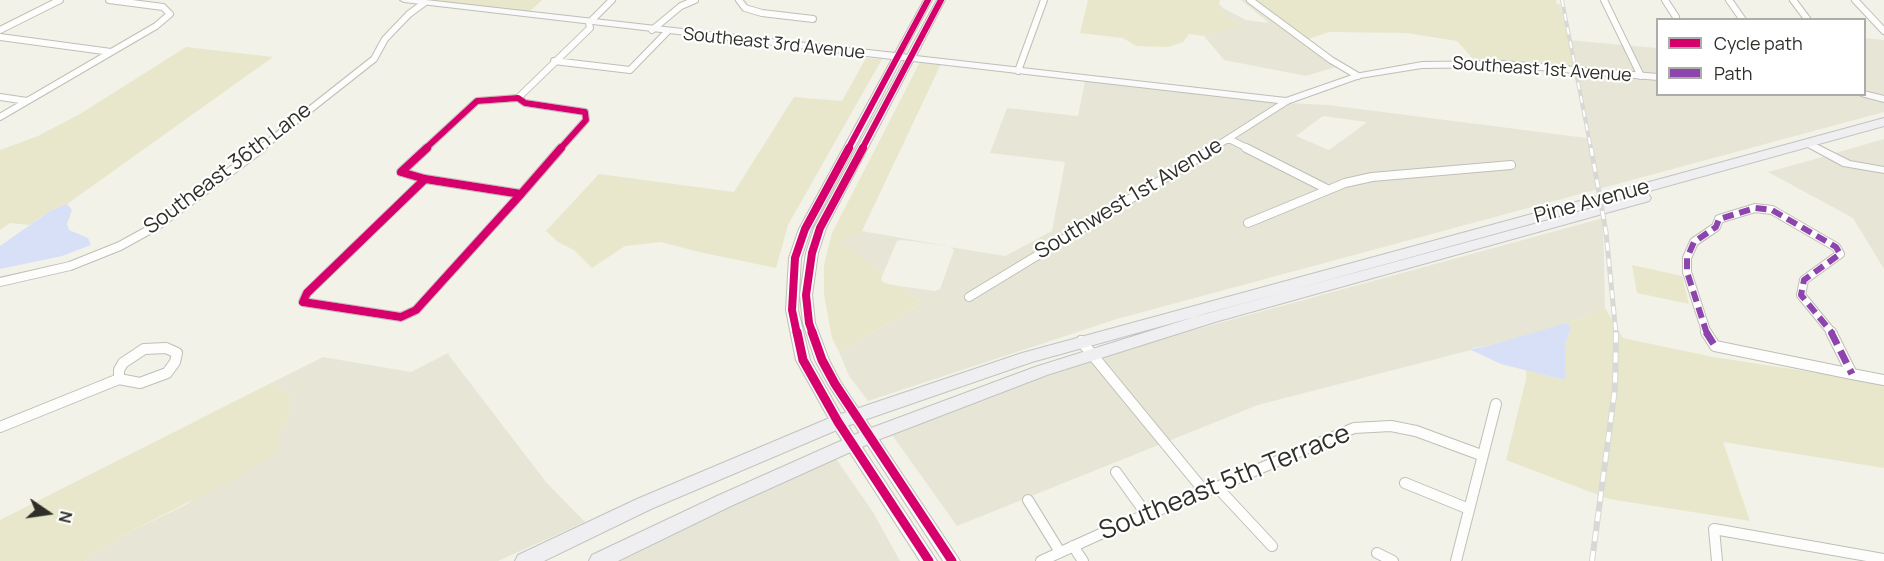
<!DOCTYPE html>
<style>
body{margin:0}
#map{position:relative;width:1884px;height:561px;overflow:hidden;background:#f2f2e8;font-family:Manrope,sans-serif}
canvas{display:block}
.legend{position:absolute;left:1656px;top:18px;width:210px;height:78px;box-sizing:border-box;background:#fff;border:2px solid #acaca9;margin:0;padding:8px 10px;list-style:none;font-size:18px;color:#2f2f29}
.legend li{display:flex;align-items:center;gap:12px;height:30px}
.legend b{width:30px;border:2px solid #acaca9}
.north{position:absolute;left:18px;top:483px;width:60px;height:60px;-webkit-text-stroke:4px #fff;paint-order:stroke;rotate:103deg;font-size:16px;font-weight:700;line-height:24px;text-align:center;color:#2f2f29}
.north::after{content:'';display:block;margin:auto;width:21px;height:27px;background:#2f2f29;clip-path:polygon(50% 0,100% 100%,50% 72%,0 100%)}
</style>
<div id="map">
<canvas width="1884" height="561"></canvas>
<ul class="legend">
<li><b style="height:8px;background:#d6006c"></b>Cycle path</li>
<li><b style="height:8px;background:#8e44ad"></b>Path</li>
</ul>
<div class="north">N</div>
</div>
<script>
const ctx = document.querySelector('canvas').getContext('2d');
ctx.lineJoin = 'round';
function fillPath(path, color) { ctx.fillStyle = color; ctx.fill(path, 'evenodd'); }
const poly = rows => new Path2D(rows.map(r => 'M' + r).join(''));
function strokePath(path, color, width, dash) { ctx.strokeStyle = color; ctx.lineWidth = width; ctx.lineCap = dash ? 'butt' : 'round'; ctx.setLineDash(dash || []); ctx.stroke(path); }
function write(font, color, halo, rows, align = 'center') {
  ctx.font = font + ' Manrope,sans-serif'; ctx.lineWidth = 4.5; ctx.setLineDash([]); ctx.textBaseline = 'middle'; ctx.strokeStyle = halo; ctx.fillStyle = color; for (const [text, x, y, turn = 0] of rows) {
    ctx.save(); ctx.translate(x, y); ctx.rotate((+turn || 0) * Math.PI / 180); ctx.textAlign = isNaN(turn) ? turn : align; if (halo) ctx.strokeText(text, 0, 0); ctx.fillText(text, 0, 0); ctx.restore();
  }
}
fillPath(poly([
 [1241,0,1257,0,1342,65,1306,76,1224,60,1204,36,1239,26,1215,6,1219,4,1223,8,1246,20,1269,23],
 [1864,38,1884,40,1884,98,1865,93],
 [1568,40,1657,48,1657,75,1575,68],
 [1576,71,1657,79,1658,94,1867,96,1884,101,1884,112,1117,319,868,401,849,376,839,352,922,303,899,286,935,291,940,289,954,250,950,247,1005,256,1052,231,1065,162,990,153,1007,108,1078,116,1085,81,1289,103,1328,105,1587,138],
 [1323,116,1366,122,1366,123,1329,150,1296,136],
 [1884,139,1884,168,1859,165,1832,154],
 [1826,156,1859,169,1884,172,1884,269,1853,218,1768,172],
 [1603,218,1605,308,1567,324,1488,346,1472,348,1471,350,1258,405,957,526,890,432,986,395,1135,346],
 [862,231,948,246,902,240,897,241,883,274,839,241],
 [450,352,448,354,546,482,585,522,498,561,85,561,122,536,187,504,279,432,288,420,291,396,273,382,323,357,411,372],
 [834,456,873,512,900,561,614,561]
]), '#e7e6d6');
fillPath(poly([
 [416,0,542,0,527,14],
 [1088,0,1220,0,1219,4,1215,6,1240,26,1204,36,1189,34,1183,42,1168,47,1136,46,1123,38,1080,33],
 [1257,0,1556,0,1557,4,1560,4,1575,68,1475,61,1457,41,1407,33,1329,32,1308,39],
 [186,47,273,57,67,204,50,211,29,225,10,223,0,230,0,150,38,136,80,114],
 [866,58,882,59,788,225,776,268,699,252,661,242,625,246,592,268,574,250,558,242,546,231,599,174,734,192,794,97,842,101],
 [920,62,941,64,862,231,840,241,883,274,881,280,884,283,899,286,922,303,839,352,832,338,824,295,824,265,832,233],
 [1632,265,1682,276,1689,304,1637,293],
 [1605,308,1623,338,1713,357,1884,383,1884,468,1723,442,1750,521,1609,499,1506,460,1526,379,1526,370,1565,380,1565,345,1571,328,1567,324],
 [273,382,291,396,288,420,279,432,277,452,239,476,122,536,85,561,0,561,0,520]
]), '#e8e7cc');
fillPath(poly([
 [67,204,72,210,67,224,69,230,88,238,91,245,62,256,0,269,0,246,50,211],
 [1567,323,1571,328,1565,345,1565,380,1501,364,1471,350,1471,349,1488,346]
]), '#d7e0f7');
const streetFar2 = poly([
 [739,0,745,8,762,13,813,19],
 [1250,0,1331,60,1358,76],
 [1604,0,1641,76],
 [1665,0,1676,17],
 [1729,0,1743,20],
 [1793,0,1808,20],
 [1855,0,1884,31],
 [0,30,60,0],
 [652,30,681,6,695,0],
 [0,37,111,52],
 [554,61,630,70,667,32],
 [1018,71,1044,0],
 [0,97,27,101],
 [518,98,590,28,589,23,612,0],
 [0,117,156,26,170,14,163,7,109,0],
 [1229,139,1249,149],
 [260,149,374,59,385,39,409,14,424,3],
 [425,149,477,101,518,98,525,103,585,112,586,120,560,149],
 [1212,149,1287,101]
]);
const streetFar1 = poly([
 [1246,148,1327,189],
 [425,179,521,194],
 [425,179,307,293,303,302,401,317,416,310,521,194],
 [425,179,401,172,427,148],
 [521,194,561,148],
 [1248,223,1345,183,1372,177,1511,165],
 [0,282,70,266,120,246,158,225,262,148],
 [969,297,1214,148],
 [1707,334,1687,272,1687,258,1694,242,1716,227,1719,219,1755,208,1772,210,1836,247,1840,254,1804,280,1801,295,1833,334]
]);
const street = poly([
 [1706,332,1715,346,1852,374],
 [1831,332,1852,374],
 [1081,341,1205,492],
 [166,348,177,353,175,362,167,373,140,383,119,379,119,370,123,363,144,349,166,348],
 [1852,374,1884,380],
 [0,427,119,379],
 [1116,472,1147,515],
 [1405,483,1469,509],
 [1217,487,1272,546],
 [1028,500,1060,552],
 [1073,546,1083,561],
 [1377,553,1393,561],
 [1041,561,1118,526,1217,487,1354,428,1391,426,1416,431,1481,455],
 [1456,561,1496,404],
 [1717,561,1714,529,1884,559]
]);
const secondary = poly([
 [400,0,426,0,895,53,924,0,932,0,903,54,907,55,937,0,945,0,916,56,1286,98,1355,74,1422,62,1504,61,1658,74,1658,80,1504,67,1422,68,1360,78,1287,104,913,61,826,228,818,253,812,295,815,323,829,360,840,381,960,561,943,561,828,384,815,360,803,323,800,295,806,253,814,228,905,60,901,60,811,229,801,258,798,310,810,360,843,418,937,561,920,561,833,426,796,360,786,310,789,258,799,229,892,59,404,2,400,0],
 [1864,91,1884,96,1884,102,1861,96,1860,94,1864,94,1864,91],
 [1808,140,1850,161,1884,167,1884,173,1843,166,1804,145,1803,143,1808,140]
]);
const highway = poly([
 [1884,118,1884,126,1032,362,844,427,651,509,544,561,515,561,518,555,637,499,832,417,1022,353,1884,118],
 [1644,194,1649,195,1651,198,1649,201,1215,322,1047,375,875,441,731,506,618,561,589,561,592,555,717,496,863,431,1035,367,1204,314,1644,194]
]);
strokePath(streetFar2, '#bfbfb8', 8);
strokePath(streetFar1, '#bfbfb8', 10);
strokePath(street, '#bfbfb8', 12);
strokePath(secondary, '#bfbfb8', 2);
strokePath(highway, '#c2c3c1', 2);
strokePath(streetFar2, '#fdfdfc', 6);
strokePath(streetFar1, '#fdfdfc', 8);
strokePath(street, '#fdfdfc', 10);
fillPath(secondary, '#f9faf9');
fillPath(highway, '#efeff1');
const railFar2 = poly([
 [1562,0,1591,149]
]);
const railFar1 = poly([
 [1591,148,1606,232,1616,334]
]);
const rail = poly([
 [1592,561,1615,388,1616,332]
]);
strokePath(railFar2, '#d8d8d4', 4);
strokePath(railFar1, '#d8d8d4', 5);
strokePath(rail, '#d8d8d4', 6);
strokePath(railFar2, '#fff', 2, [7]);
strokePath(railFar1, '#fff', 3, [8]);
strokePath(rail, '#fff', 4, [10]);
strokePath(poly([
 [1707,334,1687,272,1687,258,1694,242,1716,227,1719,219,1755,208,1772,210,1836,247,1840,254,1804,280,1801,295,1833,334]
]), '#8e44ad', 6, [11, 6]);
strokePath(poly([
 [1706,332,1715,346],
 [1831,332,1852,374]
]), '#8e44ad', 7, [14, 7]);
strokePath(poly([
 [425,149,477,101,518,98,525,103,585,112,586,120,560,149],
 [848,149,928,0],
 [862,149,941,0]
]), '#d6006c', 6);
strokePath(poly([
 [425,179,521,194],
 [425,179,307,293,303,302,401,317,416,310,521,194],
 [425,179,401,172,427,148],
 [521,194,561,148],
 [797,334,792,310,795,258,805,229,849,148],
 [813,334,809,323,806,295,812,253,820,228,863,148]
]), '#d6006c', 8);
strokePath(poly([
 [797,332,803,360,838,422,929,561],
 [812,332,822,360,835,384,952,561]
]), '#d6006c', 9);
write('18px', '#2f2f29', '#fff', [
 ["Southeast 3rd Avenue",774,44,6],
 ["Southeast 1st Avenue",1542,70,4]
]);
write('21px', '#2f2f29', '#fff', [
 ["Southeast 36th Lane",228,169,-37],
 ["Southwest 1st Avenue",1129,199,-31],
 ["Pine Avenue",1592,202,-15]
]);
write('26px', '#2f2f29', '#fff', [
 ["Southeast 5th Terrace",1225,483,-22]
]);
</script>
